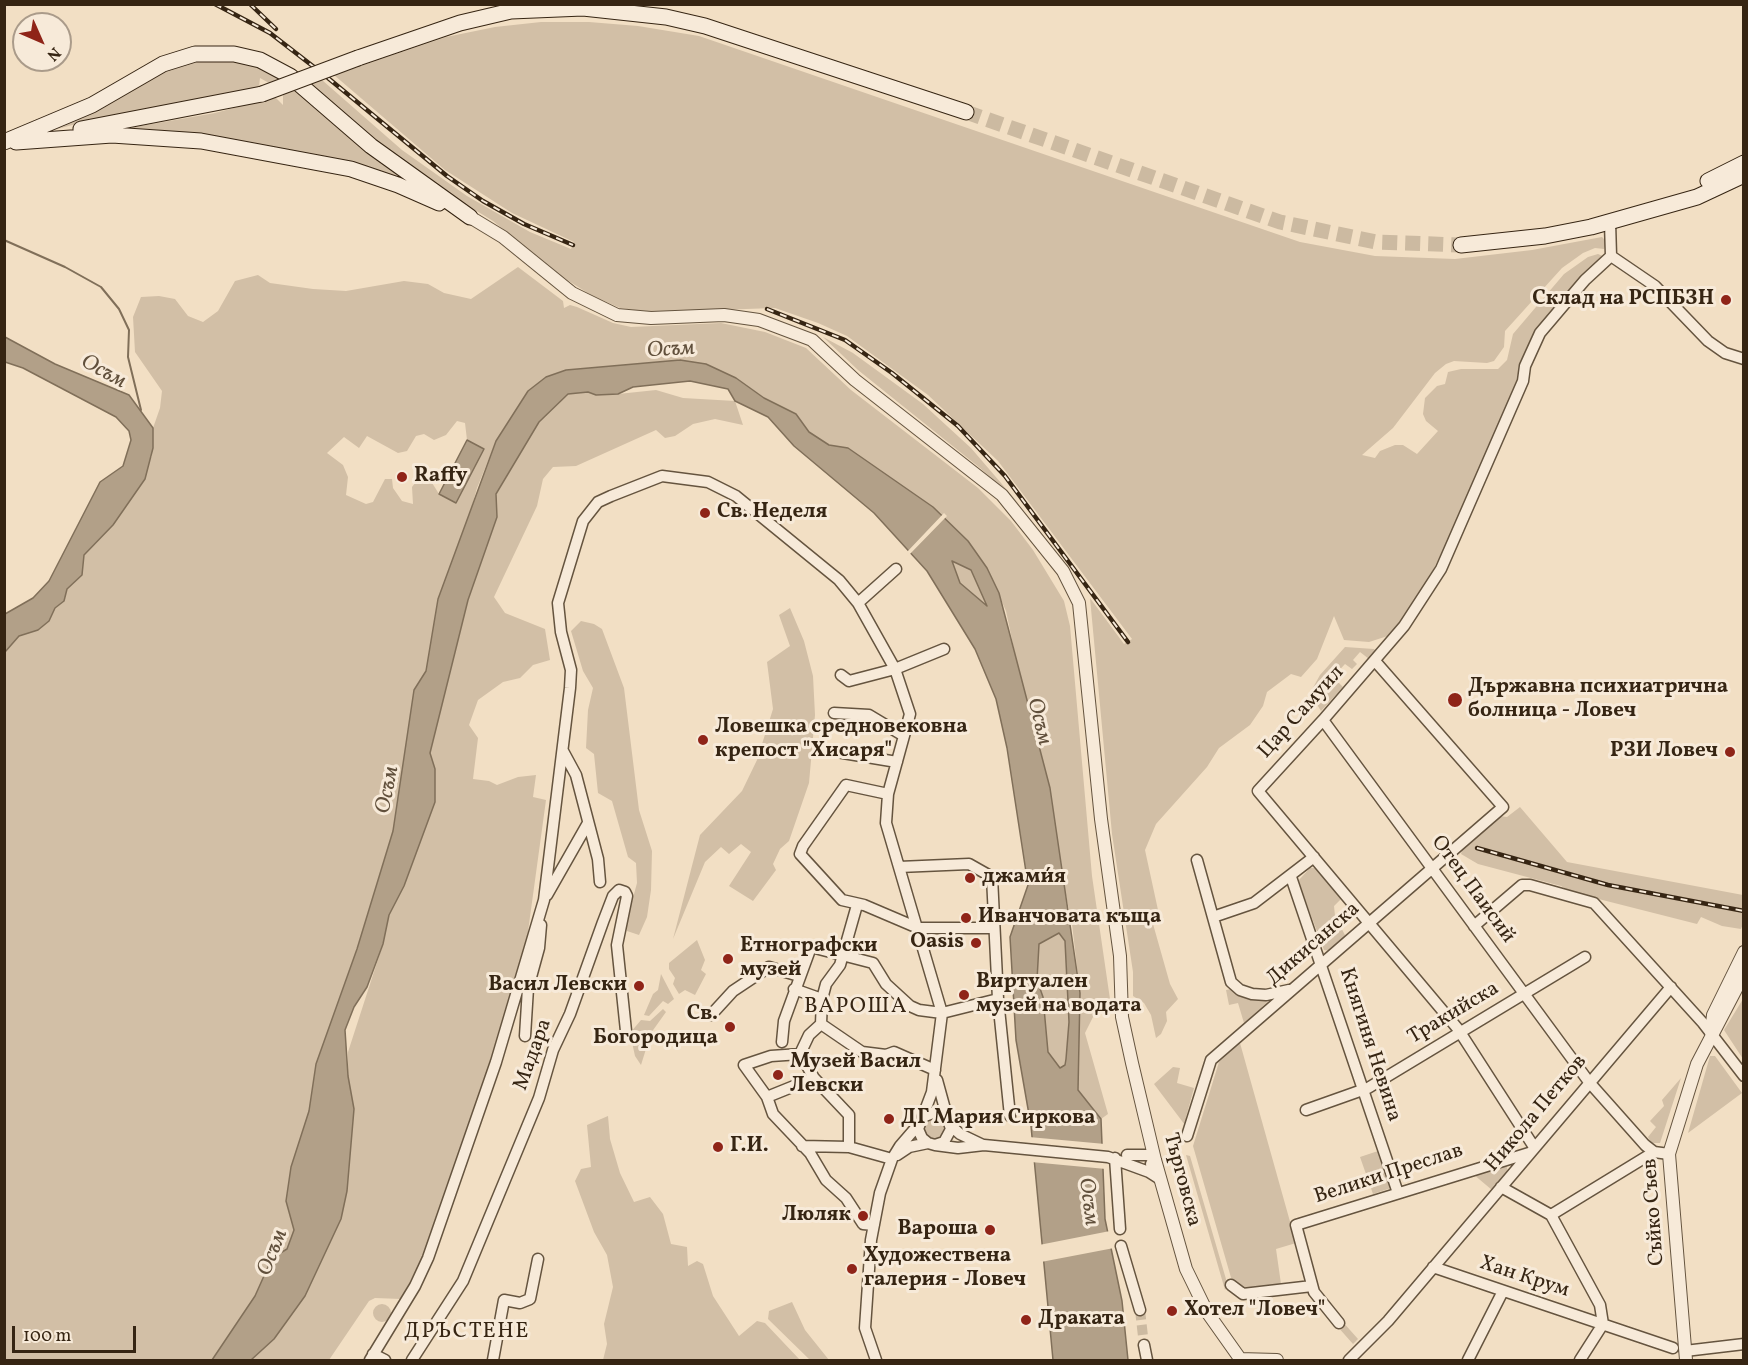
<!DOCTYPE html>
<meta charset="utf-8">
<style>
body{margin:0}
#map{position:relative;width:1748px;height:1365px;overflow:hidden;background:#f2dfc4;font-family:Vollkorn,serif}
canvas{display:block}
.frame{position:absolute;inset:0;border:6px solid #362513;pointer-events:none}
.north{position:absolute;left:12px;top:12px;width:60px;height:60px;box-sizing:border-box;background:#f7ead9;border:2px solid #aa9b8a;border-radius:50%;rotate:135deg;font-size:16px;font-weight:700;line-height:24px;text-align:center;color:#362513}
.north::after{content:'';display:block;margin:auto;width:21px;height:27px;background:#8f2418;clip-path:polygon(50% 0,100% 100%,50% 72%,0 100%)}
.scale{position:absolute;left:12px;top:1326px;width:124px;height:27px;box-sizing:border-box;border:3px solid #362513;border-top:0;padding-left:8px;font-size:18px;line-height:21px;white-space:nowrap;color:#362513;-webkit-text-stroke:4px #f7ead9;paint-order:stroke}
</style>
<div id="map">
<canvas width="1748" height="1365"></canvas>
<div class="frame"></div>
<div class="north">N</div>
<div class="scale">100 m</div>
</div>
<script>
const ctx = document.querySelector('canvas').getContext('2d');
ctx.lineJoin = 'round';
function fillPath(path, color) { ctx.fillStyle = color; ctx.fill(path, 'evenodd'); }
const poly = rows => new Path2D(rows.map(r => 'M' + r).join(''));
function strokePath(path, color, width, dash) { ctx.strokeStyle = color; ctx.lineWidth = width; ctx.lineCap = dash ? 'butt' : 'round'; ctx.setLineDash(dash || []); ctx.stroke(path); }
function write(font, color, halo, rows, align = 'center') {
  ctx.font = font + ' Vollkorn,serif'; ctx.lineWidth = 6; ctx.setLineDash([]); ctx.textBaseline = 'middle'; ctx.strokeStyle = halo; ctx.fillStyle = color; for (const [text, x, y, turn = 0] of rows) {
    ctx.save(); ctx.translate(x, y); ctx.rotate((+turn || 0) * Math.PI / 180); ctx.textAlign = isNaN(turn) ? turn : align; if (halo) ctx.strokeText(text, 0, 0); ctx.fillText(text, 0, 0); ctx.restore();
  }
}
fillPath(poly([
 [541,22,589,22,638,26,699,36,1300,242,1375,256,1455,259,1532,250,1602,237,1607,242,1604,249,1595,248,1583,253,1562,268,1505,331,1504,347,1494,361,1487,363,1454,361,1446,364,1435,373,1393,428,1362,455,1375,458,1380,451,1395,445,1403,445,1417,454,1438,431,1426,421,1423,414,1425,398,1437,386,1445,384,1448,372,1461,369,1498,369,1507,360,1513,334,1564,274,1588,257,1598,254,1605,257,1543,323,1445,546,1429,578,1394,634,1369,642,1344,640,1334,616,1317,659,1301,677,1291,674,1267,692,1263,706,1250,725,1219,748,1207,767,1156,824,1145,850,1158,910,1153,924,1170,984,1178,999,1166,1012,1167,1021,1161,1034,1156,1038,1151,1015,1144,1003,1133,996,1133,972,1112,834,1090,598,1124,644,1132,639,998,461,928,395,847,336,818,323,775,308,659,312,635,310,620,308,591,295,559,275,493,221,428,181,353,123,311,84,322,80,402,150,467,196,530,232,571,249,574,242,512,213,445,170,334,75,446,37,495,27],
 [191,60,233,60,264,69,282,79,269,83,260,78,259,87,95,119,42,133,150,76],
 [297,89,404,179,367,166,318,155,174,131,129,128,215,113,275,97,283,105,283,94],
 [518,267,563,301,564,308,570,305,577,307,613,323,631,327,721,323,765,332,806,348,851,390,978,488,1011,521,1033,550,1064,601,1070,626,1092,876,1111,1006,1096,1011,1085,1033,1108,1114,1101,1119,1078,1090,1080,993,1072,924,1006,611,987,568,968,541,848,448,829,445,809,432,796,414,764,398,736,378,680,360,566,370,546,377,528,391,496,441,477,488,426,671,414,690,393,831,357,949,316,1064,309,1111,291,1167,286,1201,294,1230,287,1249,272,1258,255,1296,212,1360,5,1360,4,652,19,636,38,630,49,621,55,608,64,601,67,589,82,575,84,555,113,525,145,479,148,463,152,456,153,428,160,408,162,391,135,352,133,317,141,297,159,296,175,299,188,316,203,322,218,311,235,281,258,275,270,283,313,289,346,291,404,281,428,284,444,293,471,299],
 [457,421,465,423,467,440,484,449,439,494,429,478,419,478,412,487,413,504,402,501,393,488,392,479,385,479,373,502,366,504,346,495,348,477,343,465,327,453,344,437,359,448,367,436,398,453,407,451,416,436,424,434,434,440,446,435],
 [823,337,853,353,923,404,971,448,1019,504,980,468,858,370],
 [656,390,683,398,735,401,743,425,715,419,693,424,675,436,665,438,656,430,576,466,553,467,543,479,537,506,494,597,505,613,545,629,550,660,533,665,520,678,503,682,478,700,469,725,478,738,473,779,489,781,497,785,518,777,536,775,533,797,546,800,526,946,494,1055,424,1254,401,1299,375,1298,369,1301,329,1360,251,1360,274,1339,305,1296,341,1219,347,1191,354,1109,348,1076,348,1052,383,944,389,915,404,886,435,802,435,769,430,753,468,600,497,517,496,495,539,422,568,394,588,392,596,395,618,394],
 [952,561,971,570,987,606,960,583],
 [790,608,804,641,813,676,815,715,809,783,789,841,780,849,773,864,776,870,753,901,729,886,751,852,741,844,729,854,721,847,705,862,673,939,700,835,742,791,757,760,773,709,767,662,790,646,779,615],
 [581,621,594,624,602,629,624,688,639,810,652,851,651,890,647,917,639,935,627,931,627,920,637,883,636,863,628,857,612,801,598,793,594,754,586,748,588,710,593,688,583,671,571,631],
 [1345,647,1374,649,1377,652,1369,659,1360,652,1353,660,1357,664,1352,669,1345,664,1333,677,1343,687,1321,711,1310,693,1320,675],
 [1520,807,1567,862,1743,895,1743,924,1741,929,1722,926,1701,917,1697,924,1571,892,1561,886,1478,864,1461,854,1463,847,1499,816,1507,817],
 [1310,868,1315,868,1341,899,1334,906,1335,916,1346,937,1330,951,1324,950,1298,881],
 [1059,933,1065,941,1069,1022,1066,1059,1065,1065,1059,1068,1048,1052,1043,997,1037,980,1039,944],
 [697,940,705,960,701,970,706,974,695,995,685,990,679,994,673,984,675,978,669,969,669,963],
 [661,974,674,999,668,1004,663,1001,649,1016,644,1015,653,994,658,990],
 [1231,989,1234,990,1273,997,1244,1023,1238,1003,1229,1005,1226,990],
 [1743,999,1743,1059,1724,1030],
 [663,1009,666,1012,651,1033,641,1065,635,1056,630,1033,641,1020,650,1021],
 [1240,1043,1296,1243,1276,1249,1281,1284,1244,1288,1232,1281,1193,1146,1219,1062],
 [1710,1056,1715,1056,1742,1093,1688,1133],
 [1173,1067,1180,1068,1177,1083,1194,1088,1186,1117,1189,1122,1188,1129,1154,1084],
 [1681,1078,1660,1143,1651,1143,1648,1137,1656,1127,1650,1121,1664,1106,1662,1100],
 [608,1116,610,1139,620,1173,634,1202,650,1197,663,1214,671,1244,687,1247,688,1266,697,1261,703,1264,713,1296,739,1336,757,1321,765,1323,800,1360,603,1360,607,1344,604,1324,613,1287,607,1255,594,1232,575,1181,581,1169,591,1167,587,1125],
 '924 1129a10 10 0 1 1 20 0a10 10 0 1 1-20 0Z',
 [1378,1151,1391,1188,1373,1194,1360,1157],
 [1186,1155,1190,1156,1228,1286,1225,1290],
 [1506,1165,1508,1171,1492,1190,1473,1174],
 [792,1302,805,1330,829,1360,810,1360,768,1319,769,1311],
 '373 1313a9 9 0 1 1 18 0a9 9 0 1 1-18 0Z',
 [1342,1321,1358,1339,1353,1344,1337,1326]
]), '#d2bfa6');
const water = poly([
 [5,337,55,364,129,395,153,428,153,448,145,479,113,525,84,555,82,575,67,589,64,601,55,608,49,621,38,630,19,636,5,652,5,614,33,598,49,581,100,482,123,466,131,440,129,431,116,417,23,368,5,362,5,337],
 [680,360,706,364,736,378,764,398,796,414,809,432,829,445,848,448,933,507,968,541,987,568,999,593,1050,788,1080,993,1078,1090,1101,1119,1105,1219,1122,1301,1128,1360,1053,1360,1031,1126,1016,1040,1010,937,1028,885,1007,748,996,699,975,649,927,571,874,513,794,446,768,417,735,401,728,389,690,381,633,387,618,394,596,395,588,392,568,394,539,422,496,494,497,517,468,600,430,753,435,769,435,802,404,886,389,915,383,944,367,987,354,1007,345,1030,348,1076,354,1109,347,1191,341,1219,305,1296,274,1339,251,1360,212,1360,255,1296,272,1258,287,1249,294,1230,286,1201,291,1167,309,1111,316,1064,357,949,393,831,414,690,426,671,438,599,496,441,528,391,546,377,566,370,680,360],
 [952,561,971,570,987,606,960,583,952,561],
 [1059,933,1065,941,1069,1022,1066,1059,1065,1065,1060,1068,1048,1052,1043,997,1037,980,1039,944,1059,933],
 [467,440,484,449,456,503,439,494,467,440]
]);
fillPath(water, '#b2a088');
strokePath(water, '#806f59', 1.5);
fillPath(poly([
 [944,513,947,516,908,556,906,553],
 [1029,1137,1105,1144,1106,1169,1031,1162],
 [1110,1231,1114,1248,1041,1262,1039,1245]
]), '#f2dfc4');
strokePath(poly([
 [4,240,65,267,101,287,119,309,129,330,128,357,141,410]
]), '#806f59', 2);
strokePath(poly([
 [1140,1310,1144,1345]
]), '#ccbaa1', 10, [10, 5]);
strokePath(poly([
 [966,112,1280,222,1376,242,1461,245]
]), '#ccbaa1', 15, [15, 8]);
const minor = poly([
 [1611,256,1655,286,1708,341,1725,353,1744,359],
 [858,603,896,569],
 [841,675,849,681,895,669,944,649],
 [834,713,869,715,904,736],
 [1323,720,1589,1082,1645,1145,1654,1152,1669,1154],
 [563,751,576,775,598,859,600,882],
 [837,752,897,762],
 [888,794,846,785,803,846,800,854,842,900,864,905,918,928,994,928],
 [1197,860,1231,982,1240,990,1252,994,1266,995,1289,990],
 [899,867,969,864,992,877,998,999,1010,1116],
 [1291,877,1398,1193],
 [547,895,588,823],
 [1213,917,1254,903,1314,857],
 [1474,926,1522,885,1530,885,1594,903,1703,1023,1744,1076],
 [794,989,822,999],
 [711,1015,733,991,769,967,799,976],
 [821,1024,862,1052,886,1055,894,1052,935,1070],
 [525,1036,528,988,539,948,541,925],
 [782,1042,784,1021,811,947,873,963,886,984,910,1006,919,1010,942,1013,998,999],
 [800,1054,771,1056,744,1065,767,1097,773,1114,810,1153,826,1180,846,1198,863,1224,874,1225],
 [800,1054,809,1035,821,1024,822,999,826,984,840,965,857,905],
 [800,1054,814,1078,849,1115,849,1147],
 [937,1080,948,1120],
 [767,1097,814,1078],
 [1306,1110,1368,1088,1585,957],
 [950,1125,960,1134,983,1145],
 [1187,1136,1211,1060,1503,807,1375,661],
 [935,1145,958,1148,984,1145,1108,1157,1149,1172,1160,1179],
 [802,1146,849,1147,892,1159],
 [1534,1147,1458,1029,1258,791,1323,720,1404,626,1441,569,1523,381,1525,366,1540,333,1585,280,1611,256,1610,222],
 [897,1155,909,1147,928,1143],
 [1127,1155,1148,1155,1155,1160,1151,1164],
 [1115,1158,1120,1229],
 [1501,1187,1551,1215],
 [1551,1215,1600,1305,1603,1324,1580,1360],
 [1551,1215,1654,1152],
 [1121,1246,1140,1310],
 [1433,1267,1673,1348],
 [1231,1285,1243,1294,1312,1286],
 [1339,1323,1314,1292,1296,1225,1529,1153],
 [1144,1345,1147,1360],
 [1685,1351,1744,1344],
 [373,1354,385,1360],
 [370,1360,415,1286,428,1258,496,1062,544,900,570,688,571,670,561,632,558,603,583,521,598,502,611,496,662,476,708,482,736,496,839,580,858,603,895,669,910,714,888,794,886,823,942,1013,932,1092,918,1129,922,1138,928,1143,935,1145,944,1142,951,1129,948,1120,935,1112,925,1116],
 [412,1360,463,1281,539,1098,553,1050,570,1014,603,922,613,896,619,890,625,892,627,896,617,945,626,1031],
 [493,1360,504,1300,520,1303,530,1299,538,1259],
 [876,1360,865,1328,871,1240,880,1193,892,1159,900,1146,919,1124],
 [1349,1360,1388,1321,1671,987],
 [1468,1360,1503,1291]
]);
const tertiary = poly([
 [470,217,503,237,572,293,617,315,651,318,724,315,759,320,812,340,855,380,1002,495,1063,571,1079,603,1101,819,1120,956,1122,1017,1132,1063,1155,1160,1186,1269,1207,1312,1241,1360],
 [1711,1032,1713,1015,1744,952],
 [1239,1359,1277,1360],
 [1686,1360,1669,1154,1697,1064,1744,974]
]);
const secondary = poly([
 [358,58,460,23,511,11,583,8,666,17,705,26,966,112],
 [81,129,262,94],
 [4,142,92,105,163,64,195,54,234,54,260,60,290,76,371,146,470,217],
 [16,142,112,135,201,141,351,169,398,185,439,203],
 [1708,181,1744,163],
 [1461,245,1545,236,1591,227,1697,197,1744,175]
]);
strokePath(minor, '#65543f', 13);
strokePath(tertiary, '#65543f', 14);
strokePath(secondary, '#362513', 17);
strokePath(minor, '#f7ead9', 10);
strokePath(tertiary, '#f7ead9', 12);
strokePath(secondary, '#f7ead9', 15);
const rail = poly([
 [215,4,270,33,314,67],
 [250,4,276,29],
 [328,78,447,176,483,201,524,224,573,245],
 [767,309,845,340,892,373,958,426,1005,476,1128,642],
 [1477,848,1608,885,1744,911]
]);
strokePath(rail, '#362513', 4.5);
strokePath(rail, '#f7ead9', 2, [7]);
const secondaryBridge = poly([
 [262,94,358,58]
]);
strokePath(secondaryBridge, '#362513', 17, []);
strokePath(secondaryBridge, '#f7ead9', 15);
for (const [x, y, r, color] of [
 [1726,300,6,"#8f2418"],
 [402,477,6,"#8f2418"],
 [705,513,6,"#8f2418"],
 [1455,700,8,"#8f2418"],
 [703,740,6,"#8f2418"],
 [1730,752,6,"#8f2418"],
 [970,878,6,"#8f2418"],
 [966,918,6,"#8f2418"],
 [976,943,6,"#8f2418"],
 [728,959,6,"#8f2418"],
 [639,986,6,"#8f2418"],
 [964,995,6,"#8f2418"],
 [730,1027,6,"#8f2418"],
 [778,1075,6,"#8f2418"],
 [889,1119,6,"#8f2418"],
 [718,1147,6,"#8f2418"],
 [863,1216,6,"#8f2418"],
 [990,1230,6,"#8f2418"],
 [852,1269,6,"#8f2418"],
 [1172,1311,6,"#8f2418"],
 [1026,1320,6,"#8f2418"]
]) { const dot = new Path2D(); dot.arc(x, y, r, 0, 2 * Math.PI); ctx.fillStyle = color; ctx.fill(dot); strokePath(dot, '#f7ead9', 2); }
write('bold 21px', '#362513', '#f7ead9', [
 ["Склад на РСПБЗН",1714,300,"right"],
 ["Raffy",414,477],
 ["Св. Неделя",717,513],
 ["Държавна психиатрична",1468,688],
 ["болница - Ловеч",1468,712],
 ["Ловешка средновековна",715,728],
 ["крепост \"Хисаря\"",715,752],
 ["РЗИ Ловеч",1718,752,"right"],
 ["джами́я",982,878],
 ["Иванчовата къща",978,918],
 ["Oasis",964,943,"right"],
 ["Етнографски",740,947],
 ["музей",740,971],
 ["Виртуален",976,983],
 ["музей на водата",976,1007],
 ["Васил Левски",627,986,"right"],
 ["Св.",718,1015,"right"],
 ["Богородица",718,1039,"right"],
 ["Музей Васил",790,1063],
 ["Левски",790,1087],
 ["ДГ Мария Сиркова",901,1119],
 ["Г.И.",730,1147],
 ["Люляк",851,1216,"right"],
 ["Вароша",978,1230,"right"],
 ["Художествена",864,1257],
 ["галерия - Ловеч",864,1281],
 ["Хотел \"Ловеч\"",1184,1311],
 ["Драката",1038,1320]
], 'left');
write('21px', '#362513', '#f7ead9', [
 ["Цар Самуил",1302,713,-48],
 ["Отец Паисий",1472,890,54],
 ["Дикисанска",1314,945,-41],
 ["Тракийска",1454,1014,-31],
 ["Княгиня Невина",1369,1045,72],
 ["Мадара",534,1055,-70],
 ["Никола Петков",1537,1114,-50],
 ["Велики Преслав",1389,1175,-18],
 ["Търговска",1181,1180,75],
 ["Съйко Съев",1655,1212,-94],
 ["Хан Крум",1524,1278,18]
]);
write('italic 22px', '#61503c', '#f7ead9', [
 ["Осъм",671,351,-3],
 ["Осъм",103,373,29],
 ["Осъм",1038,722,76],
 ["Осъм",389,790,-79],
 ["Осъм",1087,1202,83],
 ["Осъм",274,1253,-68]
]);
ctx.letterSpacing = '1.5px';
write('22px', '#362513', '#f7ead9', [
 ["ВАРОША",856,1008],
 ["ДРЪСТЕНЕ",467,1333]
]);
ctx.letterSpacing = '0px';
</script>
